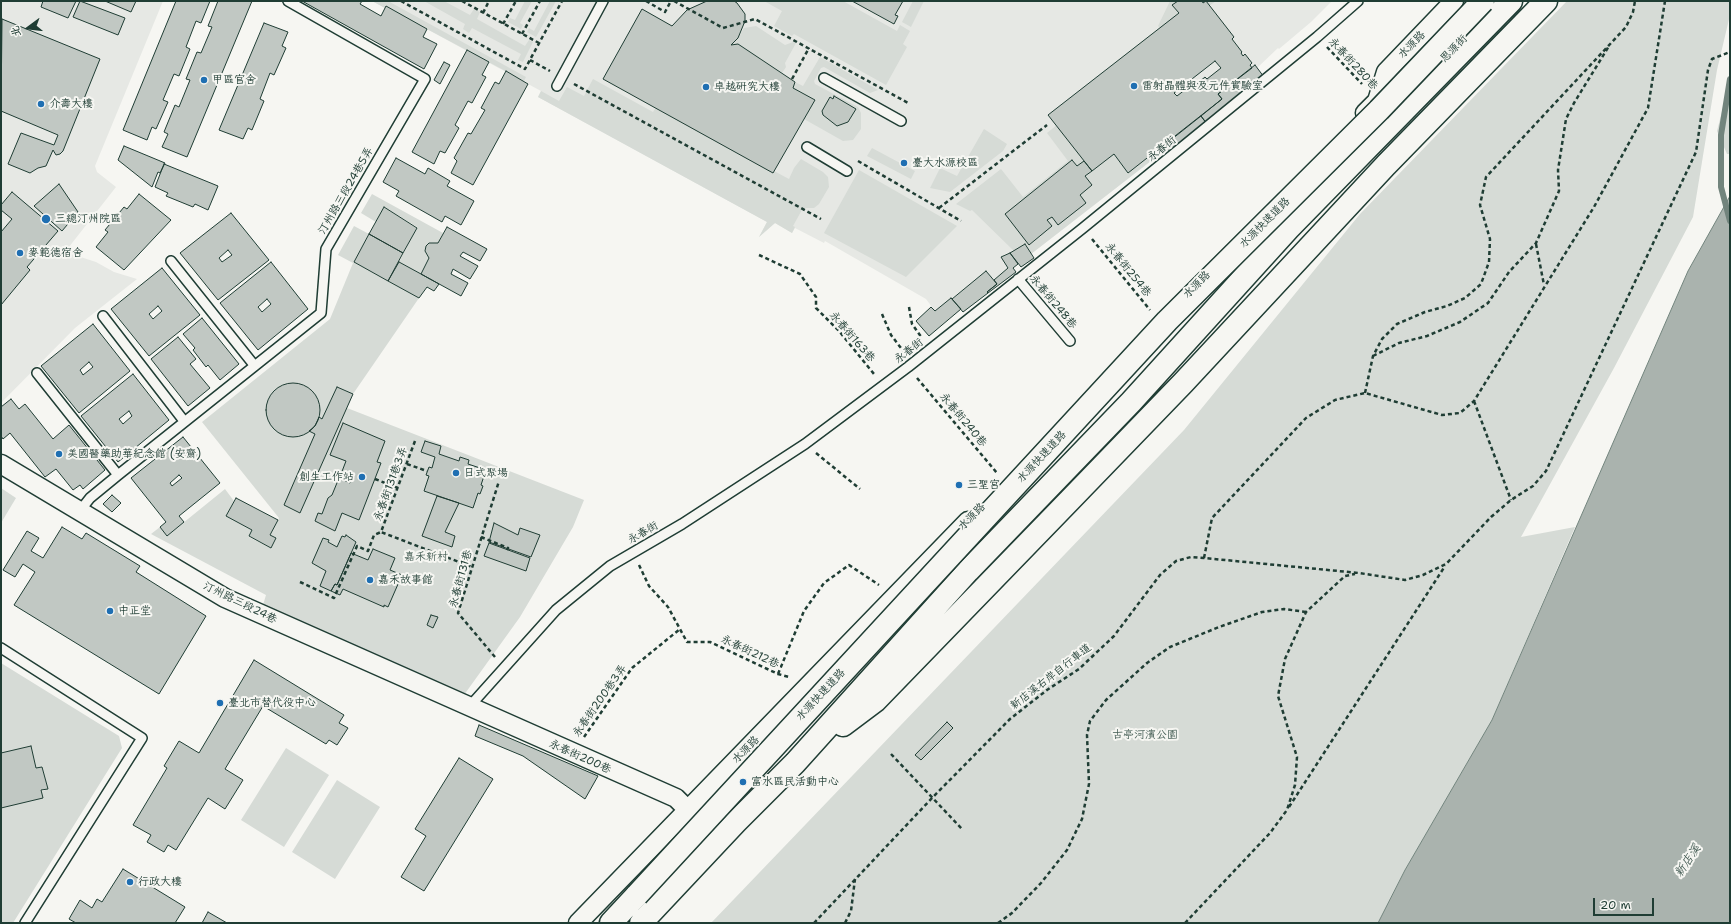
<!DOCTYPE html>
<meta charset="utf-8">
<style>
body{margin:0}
#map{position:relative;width:1731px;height:924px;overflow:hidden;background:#f6f6f2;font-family:"Shantell Sans","LXGW WenKai TC",sans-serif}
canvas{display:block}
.frame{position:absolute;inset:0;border:2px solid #1f3d34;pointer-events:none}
.north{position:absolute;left:8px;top:8px;width:40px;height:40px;-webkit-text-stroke:3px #f6f6f2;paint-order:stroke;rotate:255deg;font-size:11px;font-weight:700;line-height:16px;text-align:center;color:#1f3d34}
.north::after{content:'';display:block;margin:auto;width:14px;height:18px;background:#1f3d34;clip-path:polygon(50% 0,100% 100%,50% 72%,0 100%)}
.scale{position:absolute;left:1593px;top:898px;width:61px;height:18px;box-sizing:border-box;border:2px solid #1f3d34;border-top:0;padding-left:5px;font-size:12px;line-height:14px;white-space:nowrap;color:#1f3d34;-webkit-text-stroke:3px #f6f6f2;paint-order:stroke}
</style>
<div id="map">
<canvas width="1731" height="924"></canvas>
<div class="frame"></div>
<div class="north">北</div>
<div class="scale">20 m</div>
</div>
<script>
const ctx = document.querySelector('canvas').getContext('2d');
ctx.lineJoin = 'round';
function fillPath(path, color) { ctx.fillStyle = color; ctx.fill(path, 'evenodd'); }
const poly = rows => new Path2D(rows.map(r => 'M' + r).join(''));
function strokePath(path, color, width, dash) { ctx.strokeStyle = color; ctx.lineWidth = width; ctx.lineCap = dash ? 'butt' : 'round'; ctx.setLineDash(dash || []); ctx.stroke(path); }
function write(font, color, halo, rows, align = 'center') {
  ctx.font = font + ' "Shantell Sans","LXGW WenKai TC",sans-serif'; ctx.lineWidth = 4; ctx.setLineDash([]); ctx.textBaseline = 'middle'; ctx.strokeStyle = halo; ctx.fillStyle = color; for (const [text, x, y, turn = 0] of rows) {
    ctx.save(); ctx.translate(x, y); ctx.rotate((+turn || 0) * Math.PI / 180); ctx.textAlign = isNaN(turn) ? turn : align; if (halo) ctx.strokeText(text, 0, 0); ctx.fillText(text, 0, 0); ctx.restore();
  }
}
fillPath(poly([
 [1,1,163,1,95,166,97,172,116,187,65,252,96,262,114,272,137,279,75,328,1,403],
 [372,1,1332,1,1311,22,1279,49,1278,48,1257,68,1255,65,1222,99,1162,146,1165,150,1031,254,1025,245,1015,252,1005,254,1002,257,1008,268,994,280,986,272,935,311,926,299,825,241,824,243,795,228,792,233,775,223,759,237,767,222,538,97,541,91,386,7,385,8]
]), '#e6e8e4');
fillPath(poly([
 [372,1,388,1,526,77,524,81,386,7,385,8],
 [424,1,444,1,470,15,474,9,480,12,477,19,525,46,529,40,533,42,523,62,518,60,521,54,472,28,469,33,463,29,465,24],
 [525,1,532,1,520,23,523,25,521,29,508,22,510,18,515,20],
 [550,1,556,1,536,37,527,32,529,28,534,31],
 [764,1,843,1,897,31,900,25,910,31,903,44,907,47,886,85,794,34,792,36,774,26,782,11],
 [913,1,924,1,911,27,902,22],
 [1170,1,1216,1,1209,6,1160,28,1158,26],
 [1567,1,1730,1,1730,15,1717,70,1693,217,1614,368,1521,537,1575,527,1492,720,1405,870,1378,923,711,923,1184,430,1360,214],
 [756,26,785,45,793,42,796,43,785,63,786,67,782,73,738,44,731,45,738,38,744,28],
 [820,57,878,90,870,93,824,67,821,68,814,81,815,84,858,107,861,113,861,129,853,140,843,141,804,119,815,100,793,88,793,85,795,82,803,86],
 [593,79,653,112,656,107,773,173,774,171,789,179,794,168,801,159,823,172,828,177,829,187,819,204,814,208,803,208,793,226,795,227,792,233,775,223,759,237,767,222,538,97,541,91,559,101,567,87,584,96],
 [1730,80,1730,154,1727,154,1717,131],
 [1057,125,1114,154,1128,173,1162,147,1165,150,1031,254,1025,245,1015,252,972,210,970,211,956,204,1001,169,1023,197,1068,161,1047,133],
 [984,129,1007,144,1003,151,950,192,930,188,940,168,957,176],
 [872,148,915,171,911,179,867,156],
 [859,170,957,226,906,277,824,233],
 [372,194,443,233,438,243,429,243,426,246,425,251,429,258,421,274,399,262,417,227,384,207,376,222,361,213],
 [354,226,369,234,354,262,419,298,353,394,347,408,584,500,573,527,520,617,464,695,263,605,266,595,151,534,160,527,167,536,225,489,234,501,226,516,252,530,249,537,271,548,276,538,270,535,279,518,202,422,330,319,353,263,338,255],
 [1,488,16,498,1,523],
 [1,663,119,736,122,748,13,923,1,923,1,808,48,789,42,767,36,768,1,753],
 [286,748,329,775,284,847,241,820],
 [337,780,380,807,335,879,292,852]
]), '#d6dbd6');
const water = poly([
 [1730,196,1730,923,1378,923,1405,870,1492,720,1688,271,1730,196]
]);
fillPath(water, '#aab3ae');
strokePath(water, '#72847d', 1);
strokePath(poly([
 [1730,79,1721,135,1721,187,1730,221]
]), '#72847d', 6);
const building = poly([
 [43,1,76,1,68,18,41,7,43,1],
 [80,1,125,18,118,35,73,17,80,1],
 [105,1,136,1,131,12,105,1],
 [176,1,210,1,201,23,196,21,186,47,190,49,179,76,174,74,163,100,168,102,156,129,152,127,147,140,123,130,176,1],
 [218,1,252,1,187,157,162,147,168,134,164,132,175,105,179,107,190,80,186,79,197,52,201,53,212,27,208,26,218,1],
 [302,1,362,1,360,4,381,16,386,6,427,29,423,37,437,44,424,69,302,1],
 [707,1,734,1,737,3,745,14,745,21,738,38,731,45,738,44,795,82,793,88,815,100,773,173,603,79,642,9,672,26,687,10,707,1],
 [852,1,903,1,895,15,898,16,894,24,852,1],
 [1178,1,1202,1,1203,3,1206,1,1234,37,1232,39,1242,52,1241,53,1243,56,1245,54,1252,63,1250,65,1252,68,1218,94,1222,99,1128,173,1114,154,1092,171,1048,115,1179,13,1172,5,1178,1],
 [1215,61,1221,68,1207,79,1205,77,1193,87,1191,85,1177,96,1174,93,1215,61],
 [2,19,100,59,63,151,60,154,56,155,53,150,46,166,38,168,30,173,8,164,21,133,54,145,58,135,1,111,2,19],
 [264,23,288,32,282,46,286,48,274,75,270,73,260,99,264,101,252,130,248,128,243,139,219,130,264,23],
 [467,50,489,62,482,75,486,77,472,103,468,101,455,125,459,128,445,153,440,151,434,164,412,152,467,50],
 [444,62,450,65,440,84,434,80,444,62],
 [1255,65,1264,77,1207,124,1201,116,1222,99,1218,94,1255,65],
 [506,71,528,84,473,185,451,173,457,161,454,158,468,133,471,134,485,110,481,108,495,82,499,84,506,71],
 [834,96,856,109,848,122,837,126,823,115,822,111,830,97,833,99,834,96],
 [1201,116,1207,124,1169,156,1162,147,1201,116],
 [124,146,165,163,160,173,158,172,152,187,118,160,124,146],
 [396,158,425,174,428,168,450,181,447,186,474,201,461,225,445,216,442,222,396,196,399,191,383,182,396,158],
 [1072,160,1077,166,1084,161,1092,171,1085,176,1092,185,1080,195,1086,203,1058,225,1052,217,1047,220,1052,226,1029,245,1005,214,1072,160],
 [164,164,218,186,208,210,195,204,193,207,166,196,168,193,155,187,164,164],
 [59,184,78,212,62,231,34,206,59,184],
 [12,192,58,231,27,267,30,270,1,305,1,232,12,219,1,210,1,205,12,192],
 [139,194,171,220,124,270,96,247,108,232,105,230,124,207,127,209,139,194],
 [384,207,417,228,403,253,369,234,384,207],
 [231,213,269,260,218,300,180,253,231,213],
 [228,250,232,255,222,262,219,258,228,250],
 [447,227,487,249,480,261,463,252,460,256,478,266,470,279,453,269,451,274,468,283,461,296,421,274,429,258,425,251,426,246,429,243,438,243,447,227],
 [369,234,403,253,388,281,354,262,369,234],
 [1025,244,1034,258,1021,267,1010,253,1025,244],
 [1010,253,1018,264,1013,268,1016,272,988,293,987,292,997,284,994,280,1008,268,1001,257,1010,253],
 [271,262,308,309,258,350,220,303,271,262],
 [267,299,271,304,262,312,258,307,267,299],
 [399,262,421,274,439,284,434,291,427,287,419,298,388,281,399,262],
 [162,268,200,315,149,356,111,309,162,268],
 [158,306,162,311,153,319,149,314,158,306],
 [986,271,997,284,987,292,988,293,963,312,952,299,986,271],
 [951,298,961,309,929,336,916,321,931,307,935,311,951,298],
 [202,318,239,364,220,380,208,365,206,367,193,350,195,348,183,334,202,318],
 [93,324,130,371,79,413,41,366,93,324],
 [89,362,93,367,83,375,80,370,89,362],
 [178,337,196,359,190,364,210,388,188,406,151,359,178,337],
 [133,374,169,420,118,462,81,416,133,374],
 [129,411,132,416,123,424,119,419,129,411],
 '266 410a27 27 0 1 1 54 0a27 27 0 1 1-54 0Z',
 [337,387,353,394,300,513,284,505,315,434,309,431,315,426,319,417,322,419,337,387],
 [11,399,19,409,25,404,53,439,69,425,105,470,83,489,80,485,73,490,56,469,45,477,10,433,3,439,1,436,1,407,11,399],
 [343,423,385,441,377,462,381,463,359,520,342,513,335,531,315,521,318,513,322,514,328,498,332,495,339,478,350,483,351,479,341,474,346,461,330,455,343,423],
 [183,437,220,483,179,516,184,522,167,536,160,527,166,522,131,478,183,437],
 [179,475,182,478,172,486,170,483,179,475],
 [425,441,441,446,439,454,459,461,460,457,469,460,468,464,486,470,481,485,483,486,480,494,478,493,473,508,424,491,429,476,426,475,429,467,432,468,435,457,421,452,425,441],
 [112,495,121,503,112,512,103,504,112,495],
 [437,496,459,503,445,532,455,536,452,547,422,536,437,496],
 [236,498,278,520,270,535,276,538,271,548,249,536,252,530,226,516,236,498],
 [494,523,518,535,520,528,540,535,531,557,489,542,494,523],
 [62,527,82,539,86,533,140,566,136,572,206,616,159,694,14,605,35,572,23,564,15,577,3,570,27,531,39,538,31,551,43,558,62,527],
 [346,535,356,542,337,585,335,584,331,591,320,586,326,571,312,563,323,538,329,540,328,542,337,547,342,536,345,537,346,535],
 [489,543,530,558,526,571,484,556,489,543],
 [373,549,395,558,390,570,402,575,388,607,384,605,384,607,343,589,340,595,331,591,335,584,337,585,351,553,368,560,373,549],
 [431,615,438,617,433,628,427,625,431,615],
 [254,660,344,715,339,723,348,728,337,745,329,740,326,744,263,706,225,769,243,780,225,809,208,798,176,850,168,845,164,852,147,842,151,835,133,825,167,768,164,766,179,741,199,753,254,660],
 [947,722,953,728,921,760,915,755,947,722],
 [479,725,598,776,585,799,523,756,475,736,479,725],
 [31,746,36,768,42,767,48,789,41,790,43,798,1,808,1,753,31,746],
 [459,758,493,779,424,891,401,877,426,836,415,829,459,758],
 [123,869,185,907,175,923,76,923,69,919,80,900,92,908,97,899,102,902,123,869],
 [208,912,227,923,202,923,208,912]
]);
fillPath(building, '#c1c8c3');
strokePath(building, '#1f3d34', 1);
const service = poly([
 [824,78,901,121],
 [557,86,603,1],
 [807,147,847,171],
 [171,261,254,365],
 [1018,279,1070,341],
 [103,316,184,421],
 [37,373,118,475],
 [79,512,90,498,118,475,321,313,326,249,425,79,288,1],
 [1,648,142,738,25,923],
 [469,707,556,610,610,566,682,524,805,444,908,367,1083,228,1317,37,1358,1]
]);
const minor = poly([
 [1365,113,1377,101,1386,72,1454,1],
 [1,464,225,598,676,798,688,810],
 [578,923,968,521]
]);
const trunk = poly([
 [843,725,875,701,1069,501,1183,383,1386,165,1546,1],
 [611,923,637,895],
 [641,923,736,822,795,763,968,571,1131,402,1288,229,1511,1]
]);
strokePath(service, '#1f3d34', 12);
strokePath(minor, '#1f3d34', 21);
strokePath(trunk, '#1f3d34', 25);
strokePath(poly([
 [401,1,525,69,562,1],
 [462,1,539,43],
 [646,1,665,12,671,1],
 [674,1,723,28,755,19,910,104],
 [483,13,489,1],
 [503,24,516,1],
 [522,34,540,1],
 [1327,47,1362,84],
 [530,60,550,71],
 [792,79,809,48],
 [574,84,821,219],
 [858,161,961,221],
 [939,208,1047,125],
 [1092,239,1150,310],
 [1536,244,1544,285],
 [759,255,800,274,816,297,816,308,839,331,874,374],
 [909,307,912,324,922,338],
 [882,314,891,335,904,352],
 [1373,356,1399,343,1427,336,1460,322,1488,303,1509,272,1536,243,1559,191,1558,170,1566,119,1574,103,1609,46],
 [917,378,997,473],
 [1365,393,1373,356,1382,339,1397,324,1425,312,1447,306,1465,298,1481,284,1489,262,1490,239,1480,205,1486,177,1626,27,1633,12,1635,1],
 [1474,401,1511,500],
 [415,441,381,532,472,567],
 [816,453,860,489],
 [407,464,427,471],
 [375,479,398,488],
 [481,537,508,548,507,550],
 [1204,558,1212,518,1306,418,1335,400,1365,393,1442,415,1460,413,1474,401,1594,207,1648,108,1665,1],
 [639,565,649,586,668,607,687,642,710,642,778,674,789,677],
 [300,582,334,598,357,546,368,551,374,535,381,532],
 [495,657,458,613,499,481],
 [778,674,804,611,824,583,849,565,879,585],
 [584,737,632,668,680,629],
 [891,754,962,829],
 [1289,807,1445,566],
 [814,923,933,797,1010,719,1047,690,1079,669,1114,636,1160,575,1176,561,1191,557,1204,558,1359,573,1405,580,1423,575,1446,564,1491,517,1511,500,1533,486,1546,471,1696,152,1708,70,1712,59,1730,52],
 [845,923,851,911,855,879],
 [998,923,1012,913,1041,883,1067,850,1082,819,1089,784,1087,735,1090,721,1106,700,1147,663,1170,647,1219,627,1262,612,1284,609,1306,612],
 [1185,923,1270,833,1287,810,1295,785,1297,757,1278,696,1285,659,1306,612,1345,576,1355,574]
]), '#1f3d34', 2.5, [4, 3]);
strokePath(service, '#f6f6f2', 9);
strokePath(minor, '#f6f6f2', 18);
strokePath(trunk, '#f6f6f2', 22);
const trunkBridge = poly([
 [637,895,1167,321,1379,110,1483,1]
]);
strokePath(trunkBridge, '#1f3d34', 25, []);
strokePath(trunkBridge, '#f6f6f2', 22);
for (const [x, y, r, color] of [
 [204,80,4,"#1f6fb2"],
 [1134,86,4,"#1f6fb2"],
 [706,87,4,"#1f6fb2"],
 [41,104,4,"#1f6fb2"],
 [904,163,4,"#1f6fb2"],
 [46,219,5,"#1f6fb2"],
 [20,253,4,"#1f6fb2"],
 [59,454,4,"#1f6fb2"],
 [456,473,4,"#1f6fb2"],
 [362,477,4,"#1f6fb2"],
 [959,485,4,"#1f6fb2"],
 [370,580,4,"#1f6fb2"],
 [110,611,4,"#1f6fb2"],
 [220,703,4,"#1f6fb2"],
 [743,782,4,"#1f6fb2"],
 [130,882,4,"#1f6fb2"]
]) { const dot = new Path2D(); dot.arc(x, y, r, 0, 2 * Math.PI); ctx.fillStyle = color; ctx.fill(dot); strokePath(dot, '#f6f6f2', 1.5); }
write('11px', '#1f3d34', '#f6f6f2', [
 ["水源路",1412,45,-46],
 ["思源街",1454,49,-46],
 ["永春街280巷",1353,64,47],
 ["永春街",1162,149,-39],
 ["汀州路三段24巷5弄",346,191,-60],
 ["水源快速道路",1265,223,-45],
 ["永春街254巷",1128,270,51],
 ["水源路",1197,285,-46],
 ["永春街248巷",1053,302,50],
 ["永春街163巷",852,337,49],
 ["永春街",909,351,-38],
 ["永春街240巷",963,420,50],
 ["水源快速道路",1042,457,-47],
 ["永春街131巷3弄",391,484,-70],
 ["水源路",972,517,-46],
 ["永春街",643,533,-30],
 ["永春街131巷",461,579,-75],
 ["汀州路三段24巷",240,603,26],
 ["永春街212巷",750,652,25],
 ["新店溪右岸自行車道",1051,677,-38],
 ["水源快速道路",821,695,-47],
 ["永春街200巷3弄",600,701,-55],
 ["水源路",746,750,-46],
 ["永春街200巷",580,757,24]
]);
write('11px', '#1f3d34', '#f6f6f2', [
 ["甲區官舍",212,80],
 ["雷射晶體與及元件實驗室",1142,86],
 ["卓越研究大樓",714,87],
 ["介壽大樓",49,104],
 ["臺大水源校區",912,163],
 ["三總汀州院區",55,219],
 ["麥範德宿舍",28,253],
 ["美國醫藥助華紀念館 (安齋)",67,454],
 ["日式聚場",464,473],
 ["創生工作站",354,477,"right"],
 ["三聖宮",967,485],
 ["嘉禾故事館",378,580],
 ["中正堂",118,611],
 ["臺北市替代役中心",228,703],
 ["富水區民活動中心",751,782],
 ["行政大樓",138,882]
], 'left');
write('11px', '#445d54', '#f6f6f2', [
 ["嘉禾新村",426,557],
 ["古亭河濱公園",1145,735]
]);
write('italic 12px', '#425a52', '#f6f6f2', [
 ["新店溪",1688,861,-56]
]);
</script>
